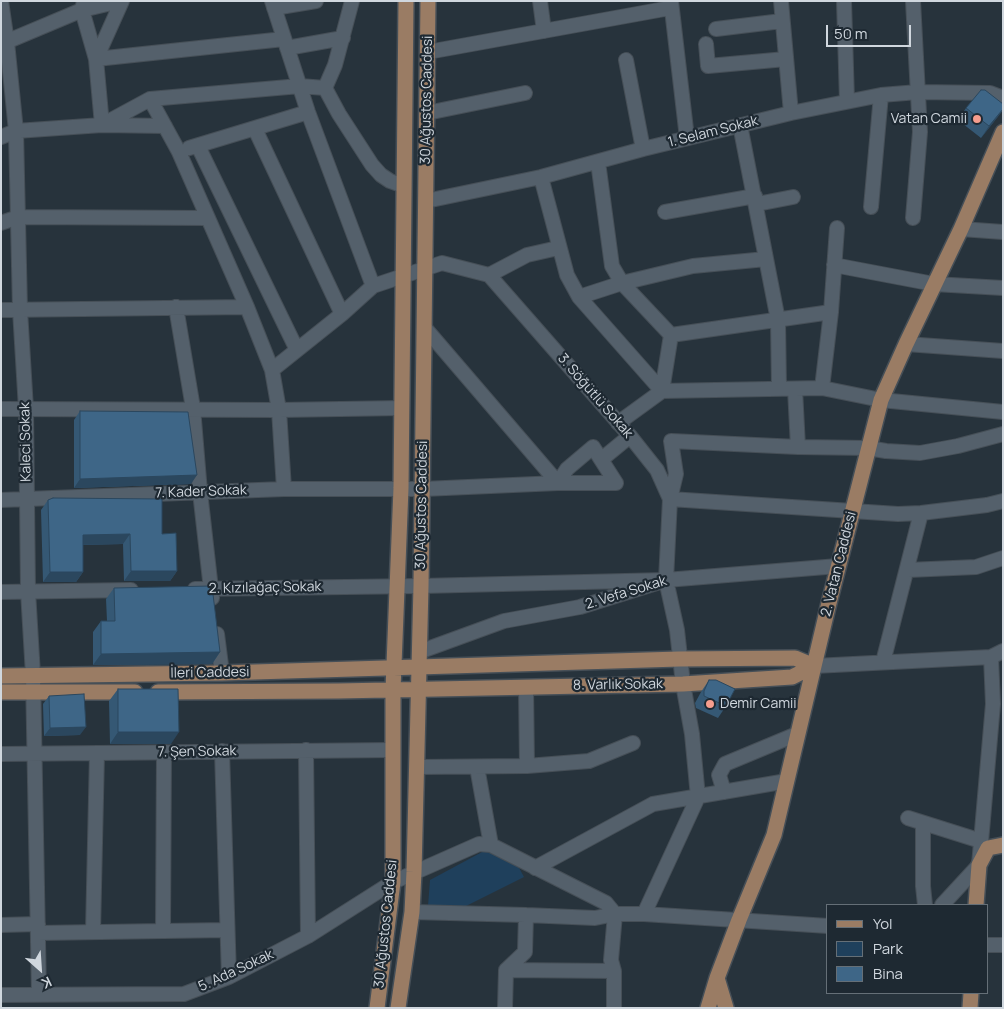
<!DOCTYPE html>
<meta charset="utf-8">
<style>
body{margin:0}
#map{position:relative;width:1004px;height:1009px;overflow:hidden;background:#27333c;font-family:Manrope,sans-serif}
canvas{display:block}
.frame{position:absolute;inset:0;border:2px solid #d0d7de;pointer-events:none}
.legend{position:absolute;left:826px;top:904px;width:162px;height:90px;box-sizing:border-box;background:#1e2932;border:1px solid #656f77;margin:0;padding:6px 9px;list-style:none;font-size:15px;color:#d0d7de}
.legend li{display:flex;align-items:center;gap:10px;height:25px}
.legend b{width:25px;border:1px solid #656f77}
.north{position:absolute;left:15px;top:944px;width:50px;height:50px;-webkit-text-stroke:4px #1e2932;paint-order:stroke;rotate:154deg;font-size:14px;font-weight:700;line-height:20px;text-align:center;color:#d0d7de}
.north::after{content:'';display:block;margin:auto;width:18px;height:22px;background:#d0d7de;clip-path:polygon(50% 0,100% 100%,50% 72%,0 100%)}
.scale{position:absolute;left:826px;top:25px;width:85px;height:22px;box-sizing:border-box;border:2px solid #d0d7de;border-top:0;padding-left:6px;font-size:15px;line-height:18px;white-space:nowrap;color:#d0d7de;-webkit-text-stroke:4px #1e2932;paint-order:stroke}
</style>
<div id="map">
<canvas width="1004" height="1009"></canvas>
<div class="frame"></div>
<ul class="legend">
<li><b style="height:6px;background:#9a7c64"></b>Yol</li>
<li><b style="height:14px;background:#1f405c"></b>Park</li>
<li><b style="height:14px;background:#3e6687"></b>Bina</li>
</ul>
<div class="north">K</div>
<div class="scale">50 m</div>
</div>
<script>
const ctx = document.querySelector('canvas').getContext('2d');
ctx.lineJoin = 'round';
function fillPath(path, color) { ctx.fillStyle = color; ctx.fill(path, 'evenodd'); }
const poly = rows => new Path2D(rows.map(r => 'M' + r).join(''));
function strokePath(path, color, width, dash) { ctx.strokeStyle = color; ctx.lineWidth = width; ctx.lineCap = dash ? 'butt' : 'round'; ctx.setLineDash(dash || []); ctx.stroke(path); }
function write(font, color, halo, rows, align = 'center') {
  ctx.font = font + ' Manrope,sans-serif'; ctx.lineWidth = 4.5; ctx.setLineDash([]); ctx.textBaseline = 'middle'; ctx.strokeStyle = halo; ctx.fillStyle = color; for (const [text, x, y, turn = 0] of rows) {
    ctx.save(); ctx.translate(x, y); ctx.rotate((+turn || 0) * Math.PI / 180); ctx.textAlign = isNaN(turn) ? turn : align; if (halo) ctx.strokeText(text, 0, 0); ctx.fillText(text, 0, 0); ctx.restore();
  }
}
fillPath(poly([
 [484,851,494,851,517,864,524,877,464,907,428,906,430,880]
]), '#1f405c');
const minor = poly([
 [1,1,7,42,16,131,20,310,26,409,28,591,33,675,39,994],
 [84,1,82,10,96,59,102,125,150,99,300,86,325,88],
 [272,1,308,112,373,286],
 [352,1,335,65,325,88,339,114,372,165,381,175,390,181,404,186],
 [540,1,544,31],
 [671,1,687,138],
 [781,1,791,113],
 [844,1,847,101],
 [274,8,316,1],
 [716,29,782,21],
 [1,44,82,10,120,1],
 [706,44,708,66,786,59],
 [287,48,343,38],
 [428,52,670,8],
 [96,59,284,39],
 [96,59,122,1],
 [626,60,643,149],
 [150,99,179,152,247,307,272,370,279,410,284,489],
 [427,113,525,93],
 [740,125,778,320,779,389],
 [255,129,342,314],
 [1,137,16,131,102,125,165,126],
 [198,146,297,350,272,370],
 [189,148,308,112],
 [598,162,612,266,622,283,671,335,662,391,822,388,881,400,1003,412],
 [541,177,567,275,579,297,662,391,618,423],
 [426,201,541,177,643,149,791,113,881,95,918,92,990,93,1003,98],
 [757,204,793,197],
 [871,207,881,95],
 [665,212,755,196],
 [913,218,920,132,913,1],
 [1,223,18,217,208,218],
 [961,229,1003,232],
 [834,265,934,284,1003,288],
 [489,275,527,255,558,248],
 [579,297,622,283,693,266,766,259],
 [176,307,193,408,200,492,212,598],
 [1,310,247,307],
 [425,328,558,483,567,469,593,447,616,483],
 [671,335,831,312],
 [906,344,1003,351],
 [297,350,342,314,373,286,442,263,489,275,630,436,657,470,670,499,666,580,677,630,683,684,692,734,698,797,644,914],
 [822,388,831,312,837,228],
 [795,389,798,447],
 [1,409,279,410,402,408],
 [1003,434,958,446,920,453,886,451,868,448,798,447,671,441,676,474,670,499,898,514,921,513,987,505,1003,501],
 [602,459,630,436],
 [1,500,284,489,423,489,558,483,616,483],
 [908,570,976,567,1003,558],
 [195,589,421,586,666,580],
 [1,592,131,590],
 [217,634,222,673],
 [419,652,504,621,580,607,666,580,838,566],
 [883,662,921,513],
 [814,666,991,657,1003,651],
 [306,750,308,936],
 [222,751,229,977],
 [1,754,393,750],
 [527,766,589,761,633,743],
 [417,767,527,766,526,687],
 [477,767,491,845],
 [724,792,719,775,725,764,797,734],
 [908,818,981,841],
 [923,823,923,886,925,905],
 [535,868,653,804,787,781],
 [942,905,979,865,993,704,991,657],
 [412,912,526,915,595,918,615,914,611,960,614,971,614,1008],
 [1,925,38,924],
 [163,931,164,752],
 [93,932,97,753],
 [38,933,227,930],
 [988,945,1003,945],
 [506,970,614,971],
 [1,995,184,994,229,977,308,936,393,882,479,844,491,845,606,903,615,914,644,914,828,926],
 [505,1008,506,970,525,952,526,915]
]);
const major = poly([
 [1,676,222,673,679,659,795,658,814,666],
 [1,692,135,692],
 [158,692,338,691,683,684,792,677,814,666],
 [976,905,979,865,988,848,1003,845],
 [717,978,726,1008],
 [377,1008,393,882,393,690,401,488,406,1],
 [398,1008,412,912,414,872,421,586,428,1],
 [708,1008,717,978,739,920,774,835,828,607,881,400,906,344,961,229,1003,132],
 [970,1008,971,993]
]);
strokePath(minor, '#464f57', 16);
strokePath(major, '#464f57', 18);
strokePath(minor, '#54606b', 14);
strokePath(major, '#9a7c64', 15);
fillPath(poly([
 [966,108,1003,110,981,138,958,120],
 [80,411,191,484,74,488,74,420],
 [48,500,162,534,177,571,170,581,124,581,123,544,83,545,83,572,76,582,43,582,41,510],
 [114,588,220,652,212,664,93,665,93,632,101,621,107,621,106,599],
 [709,680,726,706,718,718,696,708,695,703,701,692],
 [118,689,171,744,110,744,109,701],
 [49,696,80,735,44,736,43,704]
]), '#355874');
fillPath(poly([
 [1003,110,997,118,981,138,989,126],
 [197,475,191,484,74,488,80,479],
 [130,534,123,544,76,545,83,535],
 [131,571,177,571,170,581,124,581],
 [50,572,83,572,76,582,43,582],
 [220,652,212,664,93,665,101,654],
 [86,727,80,735,44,736,50,728],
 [118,732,179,732,171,744,110,744]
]), '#2b475e');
const building = poly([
 [981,90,985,90,1003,104,1003,109,989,126,966,108,981,90],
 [80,411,188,412,197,475,80,479,80,411],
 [53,498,162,499,162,534,176,533,177,571,131,571,130,534,83,535,83,572,50,572,48,500,53,498],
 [212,586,220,652,101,654,101,621,115,621,114,588,212,586],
 [709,680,716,680,735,689,726,706,704,696,704,691,709,680],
 [118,689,178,689,179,732,118,732,118,689],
 [84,694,86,727,50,728,49,696,84,694]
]);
fillPath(building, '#3e6687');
strokePath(building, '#2b475e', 1);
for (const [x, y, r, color] of [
 [977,119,5,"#f59d8e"],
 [710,704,5,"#f59d8e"]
]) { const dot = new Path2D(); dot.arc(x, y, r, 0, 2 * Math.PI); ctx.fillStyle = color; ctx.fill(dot); strokePath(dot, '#1e2932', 2); }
write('14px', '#d0d7de', '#1e2932', [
 ["30 Ağustos Caddesi",427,100,-89],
 ["1. Selam Sokak",713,132,-14],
 ["3. Söğütlü Sokak",595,396,49],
 ["Kaleci Sokak",26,442,-91],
 ["7. Kader Sokak",201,492,-2],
 ["30 Ağustos Caddesi",422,505,-89],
 ["2. Vatan Caddesi",839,564,-76],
 ["2. Kızılağaç Sokak",265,588,-1],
 ["2. Vefa Sokak",626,593,-17],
 ["İleri Caddesi",210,673,-1],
 ["8. Varlık Sokak",618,685,-1],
 ["7. Şen Sokak",197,752,-1],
 ["30 Ağustos Caddesi",386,924,-84],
 ["5. Ada Sokak",236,971,-25]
]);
write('14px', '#d0d7de', '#1e2932', [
 ["Vatan Camii",967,119],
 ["Demir Camii",720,704,"left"]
], 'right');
</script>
